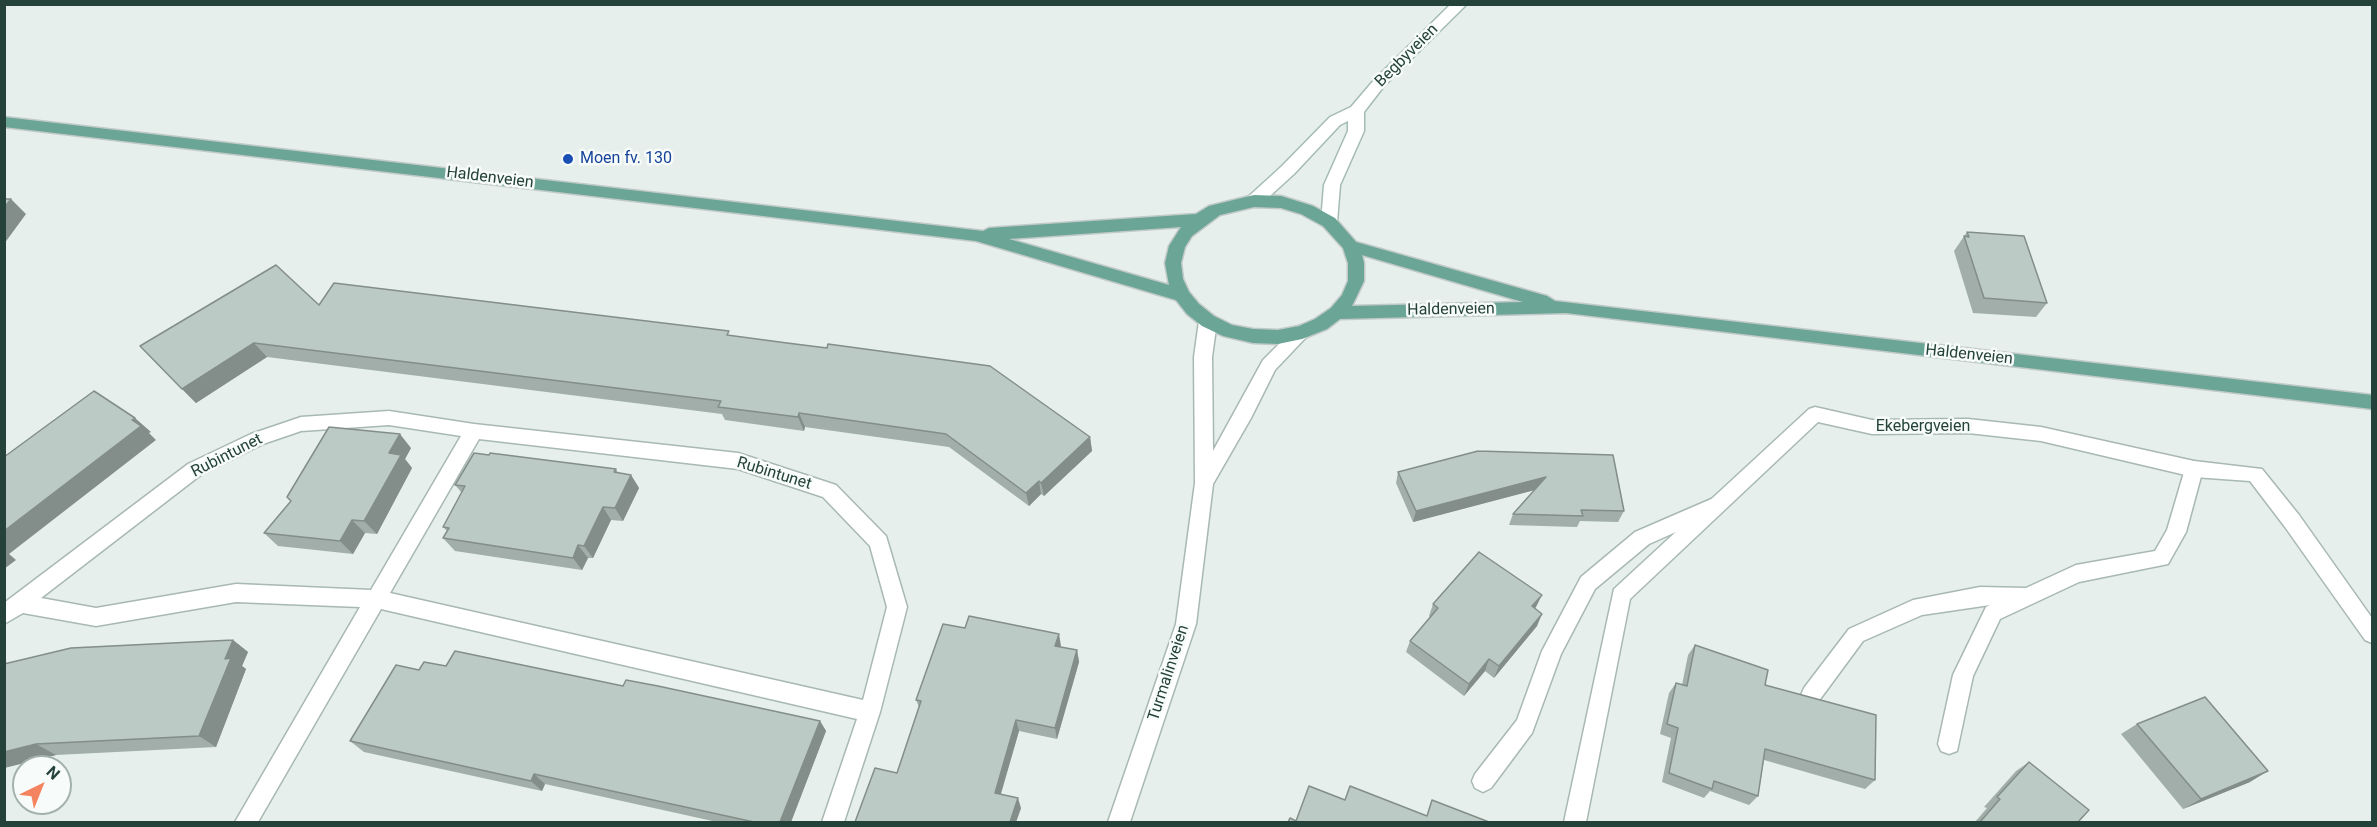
<!DOCTYPE html>
<style>
body{margin:0}
#map{position:relative;width:2377px;height:827px;overflow:hidden;background:#e6efeb;font-family:Roboto,sans-serif}
canvas{display:block}
.frame{position:absolute;inset:0;border:6px solid #24423a;pointer-events:none}
.north{position:absolute;left:12px;top:755px;width:60px;height:60px;box-sizing:border-box;background:#f7fbf9;border:2px solid #a3b1ad;border-radius:50%;rotate:43deg;font-size:16px;font-weight:700;line-height:24px;text-align:center;color:#24423a}
.north::after{content:'';display:block;margin:auto;width:21px;height:27px;background:#f4845f;clip-path:polygon(50% 0,100% 100%,50% 72%,0 100%)}
</style>
<div id="map">
<canvas width="2377" height="827"></canvas>
<div class="frame"></div>
<div class="north">N</div>
</div>
<script>
const ctx = document.querySelector('canvas').getContext('2d');
ctx.lineJoin = 'round';
const poly = rows => new Path2D(rows.map(r => 'M' + r).join(''));
function strokePath(path, color, width, dash) { ctx.strokeStyle = color; ctx.lineWidth = width; ctx.lineCap = dash ? 'butt' : 'round'; ctx.setLineDash(dash || []); ctx.stroke(path); }
function fillPath(path, color) { ctx.fillStyle = color; ctx.fill(path, 'evenodd'); }
function write(font, color, halo, rows, align = 'center') {
  ctx.font = font + ' Roboto,sans-serif'; ctx.lineWidth = 5; ctx.setLineDash([]); ctx.textBaseline = 'middle'; ctx.strokeStyle = halo; ctx.fillStyle = color; for (const [text, x, y, turn = 0] of rows) {
    ctx.save(); ctx.translate(x, y); ctx.rotate((+turn || 0) * Math.PI / 180); ctx.textAlign = isNaN(turn) ? turn : align; if (halo) ctx.strokeText(text, 0, 0); ctx.fillText(text, 0, 0); ctx.restore();
  }
}
const service = poly([
 [2194,461,2201,464,2203,469,2186,532,2168,564,2079,582,2000,619,1973,676,1957,751,1949,754,1941,751,1938,744,1953,675,1986,607,1990,605,1922,615,1863,641,1818,702,1811,705,1804,702,1801,695,1804,688,1849,629,1913,600,1980,587,2026,588,2076,565,2155,551,2167,530,2185,469,2187,464,2194,461],
 [1716,497,1723,499,1725,505,1723,511,1649,544,1595,589,1561,654,1532,733,1491,788,1483,792,1475,788,1472,781,1475,774,1517,720,1542,651,1581,577,1635,532,1716,497]
]);
const minor = poly([
 [1208,314,1214,316,1217,321,1212,357,1213,451,1263,360,1296,327,1302,325,1308,327,1311,332,1275,370,1251,418,1213,484,1196,624,1130,822,1108,822,1176,624,1195,483,1194,357,1199,321,1202,316,1208,314],
 [1815,407,1872,420,1968,419,2041,427,2194,461,2262,469,2299,515,2372,618,2372,643,2365,640,2285,527,2250,481,2194,477,2041,441,1968,433,1872,434,1818,422,1630,599,1586,822,1564,822,1614,589,1809,409,1815,407],
 [389,411,474,424,738,453,836,485,886,536,907,607,880,712,844,822,822,822,857,719,381,609,258,822,235,822,360,607,236,602,96,626,23,613,4,624,4,603,188,464,251,434,301,417,389,411],
 [389,425,461,436,371,590,236,584,96,608,41,598,202,474,263,444,301,431,389,425],
 [479,439,738,469,823,497,870,546,887,607,863,700,390,593,479,439]
]);
const secondary = poly([
 [1451,4,1467,4,1384,86,1364,112,1364,131,1340,185,1337,222,1335,226,1323,226,1321,222,1324,185,1348,131,1348,121,1340,125,1294,174,1260,205,1248,205,1246,201,1248,197,1282,166,1330,117,1351,107,1374,80,1451,4]
]);
const primary = poly([
 [4,117,983,231,989,228,1196,214,1209,206,1254,195,1281,196,1313,206,1335,218,1356,242,1547,296,1555,301,2372,395,2372,409,1566,313,1340,319,1327,329,1302,339,1278,344,1253,343,1223,336,1202,326,1187,314,1176,300,976,241,4,127,4,117],
 [1254,207,1281,208,1301,214,1323,226,1343,248,1348,263,1348,281,1342,295,1331,308,1315,319,1299,326,1278,330,1253,329,1232,325,1214,316,1199,304,1189,292,1183,279,1181,263,1185,247,1192,236,1220,215,1254,207],
 [1181,227,1169,246,1165,263,1169,285,1009,239,1181,227],
 [1362,255,1523,302,1352,306,1364,281,1364,263,1362,255]
]);
strokePath(service, '#a8b8b2', 3);
strokePath(minor, '#a8b8b2', 3);
strokePath(secondary, '#a4bbb3', 3);
strokePath(primary, '#c2cac8', 3);
fillPath(service, '#fff');
fillPath(minor, '#fff');
fillPath(secondary, '#fff');
fillPath(primary, '#6aa596');
fillPath(poly([
 [1967,232,2047,303,2036,317,1973,313,1954,251],
 [319,305,732,336,1090,437,1092,451,1044,496,1041,494,1029,506,949,447,805,427,804,431,725,420,722,414,267,357,196,403,140,346],
 [411,448,405,459,412,468,377,534,365,533,353,554,278,546,264,533],
 [1478,451,1624,511,1618,522,1580,521,1577,527,1509,525,1513,514,1535,490,1413,522,1396,483,1398,472],
 [616,469,618,473,631,475,639,488,623,521,611,520,593,558,588,558,582,570,455,551,443,538,447,531,443,527,462,493,455,485],
 [1433,604,1535,608,1537,626,1494,678,1485,671,1464,696,1406,652,1410,641,1430,617,1429,616],
 [233,640,248,652,242,666,246,669,216,747,56,755,4,768,71,648],
 [1695,645,1765,685,1875,780,1865,789,1764,760,1758,796,1749,805,1710,791,1704,798,1662,782,1671,738,1660,734,1669,693,1676,683,1682,685,1688,655],
 [1061,647,1077,650,1079,662,1057,739,1019,731,1001,794,1021,808,1016,822,855,822,897,773,919,707,916,700],
 [446,666,623,686,820,721,826,731,791,822,717,822,545,784,542,791,364,752,350,741,419,670],
 [2137,724,2250,782,2183,809,2121,734],
 [2029,762,2078,822,1975,822,1987,808,1984,807,2016,771]
]), '#a1aea9');
fillPath(poly([
 [11,199,26,214,4,244,4,208],
 [254,343,267,357,196,403,182,389],
 [799,413,805,427,804,431,798,417],
 [135,418,151,432,149,433,156,440,9,554,16,560,4,569,4,531],
 [400,434,411,448,405,459,412,468,377,534,364,521,389,453],
 [1090,437,1092,451,1044,496,1041,483],
 [631,475,639,488,623,521,615,508],
 [1546,477,1542,488,1413,522,1416,511],
 [1039,481,1041,494,1029,506,1026,493],
 [603,507,611,520,593,558,584,546],
 [352,520,365,533,353,554,340,541],
 [578,545,588,558,582,570,573,558],
 [1542,595,1536,607,1527,619,1532,606],
 [1542,614,1537,626,1494,678,1499,666],
 [1059,634,1061,646,1057,658,1055,646],
 [233,640,248,652,242,666,246,669,216,747,199,736,225,659],
 [1077,650,1079,662,1057,739,1055,728],
 [1489,659,1485,671,1464,696,1469,684],
 [1016,720,1019,731,998,803,995,793],
 [820,721,826,731,791,822,780,822],
 [36,744,56,755,4,768,4,752],
 [2268,771,2250,782,2183,809,2201,799],
 [534,774,545,784,542,791,531,781],
 [1018,798,1021,808,1016,822,1010,822]
]), '#838d89');
const building = poly([
 [4,199,11,199,4,208,4,199],
 [1967,232,2024,236,2047,303,1984,298,1964,236,1969,237,1967,232],
 [276,265,319,305,334,283,729,331,727,335,787,343,827,348,828,344,990,366,1090,437,1041,483,1039,481,1026,493,946,434,799,413,798,417,718,407,721,401,254,343,182,389,140,346,276,265],
 [94,391,135,418,132,420,141,426,4,531,4,457,94,391],
 [329,427,400,434,389,453,401,455,364,521,352,520,340,541,264,533,291,501,287,497,329,427],
 [1478,451,1613,455,1624,511,1581,510,1583,516,1513,514,1546,477,1416,511,1398,472,1478,451],
 [474,453,489,455,490,453,616,469,614,472,631,475,615,508,603,507,584,546,578,545,573,558,443,538,449,528,443,527,465,486,455,485,474,453],
 [1479,552,1542,595,1532,606,1542,614,1499,666,1489,659,1469,684,1410,641,1438,608,1433,604,1479,552],
 [969,616,1059,634,1055,646,1077,650,1055,728,1016,720,995,793,1018,798,1010,822,855,822,875,768,897,773,921,701,916,700,943,624,965,628,969,616],
 [233,640,225,659,231,658,199,736,36,744,4,752,4,664,71,648,233,640],
 [1695,645,1768,670,1765,685,1876,715,1875,780,1765,749,1758,796,1714,781,1712,789,1669,773,1678,728,1667,724,1676,683,1687,686,1695,645],
 [455,651,623,686,626,680,658,686,820,721,780,822,754,822,534,774,531,781,350,741,396,665,419,670,424,662,446,666,455,651],
 [2205,697,2268,771,2201,799,2137,724,2205,697],
 [2029,762,2089,810,2078,822,1980,822,2000,799,1997,797,2029,762],
 [1309,786,1345,800,1350,786,1427,816,1432,800,1489,822,1288,822,1290,818,1296,821,1309,786]
]);
fillPath(building, '#bbcac4');
strokePath(building, '#838d89', 1.5);
for (const [x, y, r, color] of [
 [568,159,6,"#1a4fb4"]
]) { const dot = new Path2D(); dot.arc(x, y, r, 0, 2 * Math.PI); ctx.fillStyle = color; ctx.fill(dot); strokePath(dot, '#f7fbf9', 2); }
write('16px', '#24423a', '#f7fbf9', [
 ["Begbyveien",1407,56,-45],
 ["Haldenveien",490,178,7],
 ["Haldenveien",1451,310,-1],
 ["Haldenveien",1969,355,6],
 ["Ekebergveien",1923,427],
 ["Rubintunet",227,456,-27],
 ["Rubintunet",774,474,17],
 ["Turmalinveien",1169,673,-72]
]);
write('16px', '#164399', '#f7fbf9', [
 ["Moen fv. 130",580,159]
], 'left');
</script>
